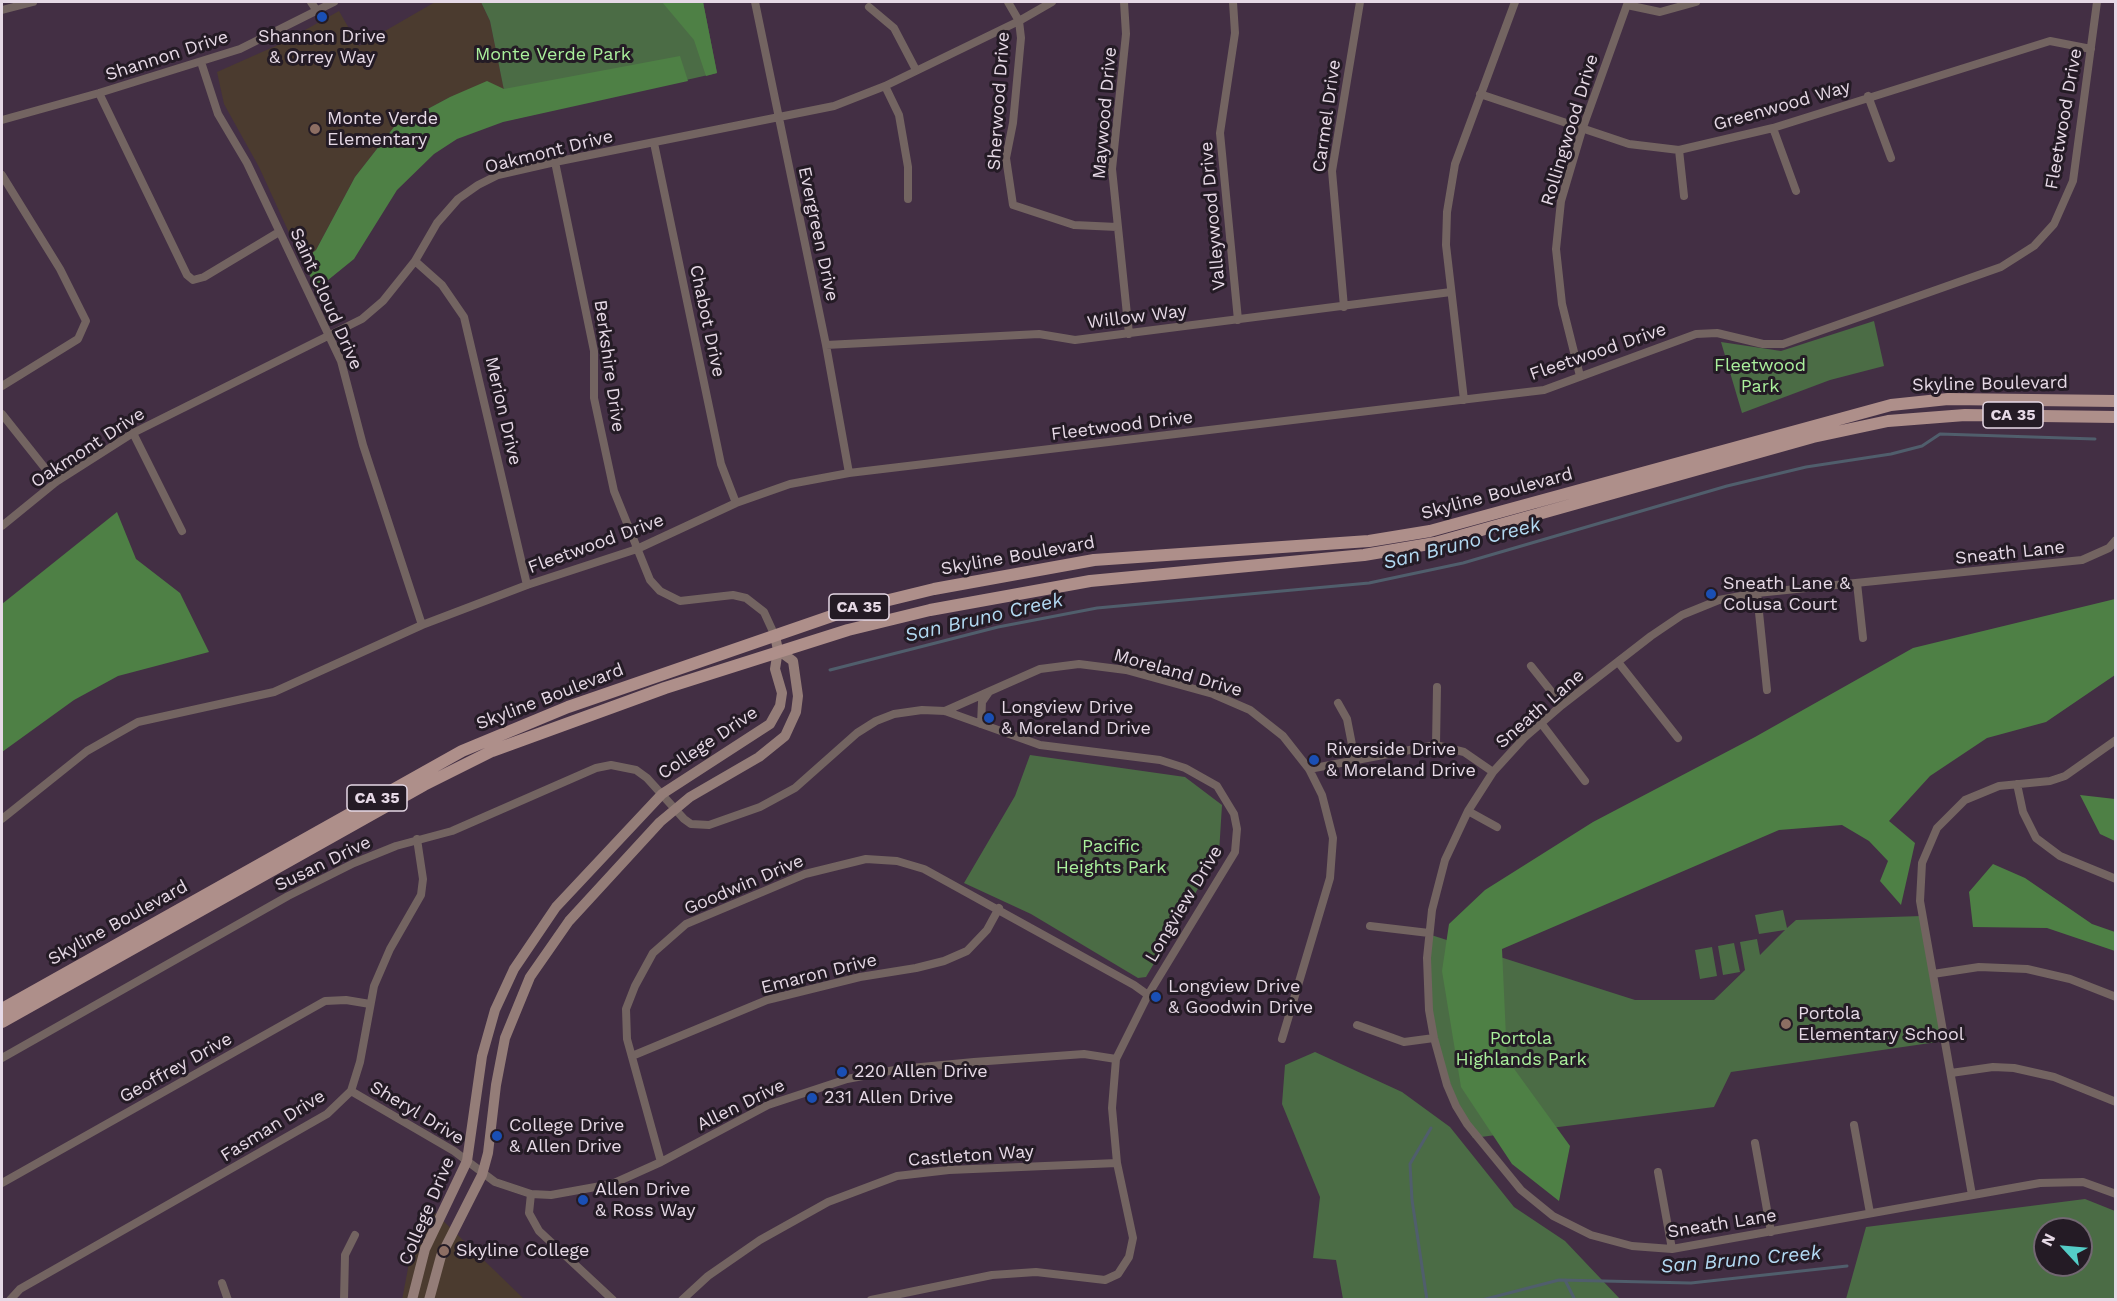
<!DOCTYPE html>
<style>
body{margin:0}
#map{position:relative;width:2117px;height:1301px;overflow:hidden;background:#432f44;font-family:"Work Sans",sans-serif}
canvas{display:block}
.frame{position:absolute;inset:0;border:3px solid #e6d9e6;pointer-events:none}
.north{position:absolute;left:2033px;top:1217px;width:60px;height:60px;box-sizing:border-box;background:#241b25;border:2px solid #726772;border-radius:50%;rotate:296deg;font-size:16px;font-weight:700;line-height:24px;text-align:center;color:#e6d9e6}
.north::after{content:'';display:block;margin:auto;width:21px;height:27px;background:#54cdc7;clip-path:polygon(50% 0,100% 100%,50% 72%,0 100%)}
</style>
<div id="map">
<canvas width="2117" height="1301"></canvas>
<div class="frame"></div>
<div class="north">N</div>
</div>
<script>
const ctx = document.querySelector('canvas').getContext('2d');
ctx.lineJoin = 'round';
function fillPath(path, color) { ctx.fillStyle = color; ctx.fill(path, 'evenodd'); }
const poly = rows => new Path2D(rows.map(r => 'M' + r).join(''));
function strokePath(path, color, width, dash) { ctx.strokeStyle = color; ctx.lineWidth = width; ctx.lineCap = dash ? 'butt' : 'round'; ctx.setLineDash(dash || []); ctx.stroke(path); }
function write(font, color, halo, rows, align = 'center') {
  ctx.font = font + ' "Work Sans",sans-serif'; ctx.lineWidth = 6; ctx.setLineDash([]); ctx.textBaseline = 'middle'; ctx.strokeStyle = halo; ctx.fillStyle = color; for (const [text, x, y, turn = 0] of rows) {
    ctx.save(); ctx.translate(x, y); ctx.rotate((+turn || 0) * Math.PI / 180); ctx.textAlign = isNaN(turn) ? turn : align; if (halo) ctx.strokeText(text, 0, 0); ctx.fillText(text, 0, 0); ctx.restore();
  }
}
fillPath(poly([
 [435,2,481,2,490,21,504,89,450,97,394,127,355,177,316,250,302,261,259,167,224,104,217,72,280,44,339,11,359,46],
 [433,1211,524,1299,402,1300,409,1263]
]), '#4b3b2f');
fillPath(poly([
 [481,2,703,2,717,73,510,120,490,21],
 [1874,321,1884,366,1830,380,1742,413,1721,342,1781,351],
 [1030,755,1185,777,1222,805,1219,853,1146,977,1138,978,1031,914,964,883,1015,796],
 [1783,910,1787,928,1796,920,1922,916,1944,1041,1731,1072,1714,1107,1473,1138,1467,1128,1433,1038,1428,934,1635,1000,1714,1000,1745,970,1740,942,1757,939,1760,955,1785,930,1759,934,1755,915],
 [1734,943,1740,972,1723,975,1718,946],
 [1712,947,1717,976,1700,979,1695,950],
 [1315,1052,1402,1092,1450,1127,1514,1207,1565,1241,1620,1299,1343,1299,1336,1260,1313,1258,1320,1197,1282,1104,1285,1065],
 [2085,1199,2115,1211,2115,1299,1846,1299,1866,1227],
 [2045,1229,2081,1229,2081,1265,2045,1265]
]), '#4b6c45');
fillPath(poly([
 [662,2,703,2,717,73,706,76,694,40],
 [680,56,688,81,503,122,457,139,434,154,397,190,354,259,317,289,302,261,316,250,355,177,394,127,450,97,487,81,504,89],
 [117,512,136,559,180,593,209,652,118,676,74,700,2,752,2,604],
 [2115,599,2115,675,2046,722,1987,738,1930,776,1889,821,1915,843,1901,905,1880,881,1888,861,1869,841,1842,825,1779,830,1502,949,1507,1059,1570,1146,1559,1201,1512,1164,1461,1087,1442,971,1449,924,1485,890,1593,822,1755,737,1913,648],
 [2080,795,2115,799,2115,841,2100,834],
 [1993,864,2025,878,2092,924,2115,932,2115,951,2047,928,1973,927,1969,892]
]), '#4e8045');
strokePath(poly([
 [830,670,998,627,1097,608,1369,583,1463,563,1727,486,1806,467,1891,454,1922,446,1940,434,2095,439],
 [1565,1280,1575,1300],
 [1427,1300,1412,1200,1410,1164,1431,1128],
 [1482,1300,1559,1280,1691,1283,1847,1266]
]), '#505e6c', 3);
strokePath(poly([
 [311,2,317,11],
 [755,2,826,345,849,473],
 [1008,2,1019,21,1021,38,1013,123,1006,158,1013,205,1074,225,1117,227],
 [1124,2,1126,34,1112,169,1129,334],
 [1233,2,1235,33,1220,133,1238,320],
 [1627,5,1660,12,1696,2],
 [869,7,894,28,916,70],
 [2,10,33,2],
 [201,62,218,114,247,163,341,361,363,445,422,625],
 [885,86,899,115,908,167,908,199],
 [99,93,187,275,193,280,204,277,279,232],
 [1480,94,1629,144,1679,150,1773,128,2050,41,2091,49],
 [1868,96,1891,158],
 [2,120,99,93,240,49,334,2],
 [1773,128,1796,191],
 [654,143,721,464,736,503],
 [1679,150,1684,196],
 [555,162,594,351,594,398,614,491,650,580,660,591,680,601,733,595,746,598,764,612,775,636],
 [2,175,60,269,86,321,78,339,2,386],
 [415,261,442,285,464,317,527,585],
 [1344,307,1332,171,1360,2],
 [826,345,1039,334,1075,340,1451,292],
 [1580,376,1562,304,1556,249,1561,201,1582,130,1628,2],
 [1464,400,1446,245,1447,212,1455,164,1515,2],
 [2,414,56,482],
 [133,433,182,531],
 [2,526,56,482,133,433,362,319,383,301,415,261,437,223,458,199,478,185,498,175,555,162,834,106,885,86,1019,21,1052,2],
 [2116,540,2109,548,2082,560,1757,593,1719,600,1682,615,1651,636,1562,705,1524,738,1493,772,1468,811,1445,860,1432,910,1427,958,1429,1010,1434,1038,1447,1085,1456,1106,1467,1124,1521,1190,1553,1216,1591,1235,1632,1246,1672,1249,2040,1183,2083,1182,2116,1194],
 [1857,583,1863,638],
 [1757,593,1767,690],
 [1618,662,1678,738],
 [1531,666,1562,705],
 [1338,703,1347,719,1355,760],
 [945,711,1040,669,1079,664,1126,670,1213,694,1250,710,1283,736,1309,769,1322,795,1333,838,1330,878,1282,1039],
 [1541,723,1585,781],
 [981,724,982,702,989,692],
 [1436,745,1437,687],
 [1309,769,1436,745,1464,752,1493,772],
 [2017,784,2023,812,2036,838,2060,856,2116,879],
 [1468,811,1497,827],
 [2,819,87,751,138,722,274,692,422,625,527,585,637,549,736,503,790,484,849,473,1544,390,1696,334,1717,333,1763,344,1783,344,2001,267,2034,246,2054,224,2073,181,2097,2],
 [1370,926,1429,933],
 [1933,974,1979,967,2027,969,2070,979,2116,997],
 [1357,1025,1404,1042,1434,1038],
 [632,1056,767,1000,860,977,916,968,944,961,967,951,987,930,999,908],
 [2,1058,288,896,354,863,396,846,452,831,596,768,611,765,636,770,647,778,684,819,691,824,709,825,760,807,795,788,857,733,876,721,894,714,922,710,945,711,1040,745,1160,760,1185,768,1217,786,1234,814,1237,829,1235,852,1148,995,1116,1059,1112,1108,1117,1163,1133,1238,1129,1257,1118,1274,1105,1280,1036,1272,992,1275,871,1300],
 [1951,1073,1993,1067,2014,1068,2054,1077,2116,1102],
 [351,1091,454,1151,495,1182,531,1194,551,1195,612,1184,661,1162,768,1105,847,1079,900,1069,974,1062,1084,1054,1116,1059],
 [1854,1125,1870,1213],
 [1755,1143,1771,1232],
 [661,1162,627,1039,626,1009,635,986,653,953,686,924,805,874,866,859,897,861,924,869,1134,985,1148,995],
 [1658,1172,1672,1249],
 [2,1183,325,1001,346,1000,370,1004],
 [531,1194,529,1213,539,1231,613,1300],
 [1972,1195,1920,901,1922,863,1937,828,1965,800,1999,786,2050,781,2065,776,2116,740],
 [222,1283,228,1300],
 [10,1300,20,1289,327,1114,351,1091,360,1062,374,986,390,949,421,895,423,879,417,839],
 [344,1300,345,1255,355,1235],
 [682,1300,708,1276,760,1240,828,1202,897,1176,949,1170,1117,1163]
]), '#736461', 8);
strokePath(poly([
 [412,1300,425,1249,467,1161,482,1056,495,1010,514,969,556,907,662,794,770,724,780,706,782,693,775,669,778,650,775,636],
 [429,1300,441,1256,482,1175,488,1153,496,1085,505,1038,530,977,569,921,660,822,690,797,759,757,785,736,796,712,798,696,793,661,778,650]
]), '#947d78', 10);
strokePath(poly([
 [2,1009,462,751,568,707,852,609,934,589,1094,560,1369,541,1430,531,1891,405,1948,399,2116,401],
 [2,1022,424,785,492,751,665,688,848,630,930,610,1090,581,1364,555,1435,543,1813,437,1888,421,1965,415,2116,417]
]), '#ae8f8a', 12);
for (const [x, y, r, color] of [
 [322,17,6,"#1a4fb4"],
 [315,129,6,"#8d6e63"],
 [1711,594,6,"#1a4fb4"],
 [989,718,6,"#1a4fb4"],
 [1314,760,6,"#1a4fb4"],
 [1156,997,6,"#1a4fb4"],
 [1786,1024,6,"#8d6e63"],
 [842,1072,6,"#1a4fb4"],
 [812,1098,6,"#1a4fb4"],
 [497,1136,6,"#1a4fb4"],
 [583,1200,6,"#1a4fb4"],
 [444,1251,6,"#8d6e63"]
]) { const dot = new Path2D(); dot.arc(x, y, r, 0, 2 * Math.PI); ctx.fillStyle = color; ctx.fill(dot); strokePath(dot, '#241b25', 2); }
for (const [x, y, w] of [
 [2013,415,60],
 [859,607,60],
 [377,798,60]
]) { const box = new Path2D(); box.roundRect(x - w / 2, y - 13, w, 26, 4.5); ctx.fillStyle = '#241b25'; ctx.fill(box); strokePath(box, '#e6d9e6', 1.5); }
write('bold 16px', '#e6d9e6', null, [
 ["CA 35",2013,415],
 ["CA 35",859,607],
 ["CA 35",377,798]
]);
write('18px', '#e6d9e6', '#241b25', [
 ["Shannon Drive",322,37,"center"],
 ["& Orrey Way",322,58,"center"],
 ["Monte Verde",327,119],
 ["Elementary",327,140],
 ["Sneath Lane &",1723,584],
 ["Colusa Court",1723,605],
 ["Longview Drive",1001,708],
 ["& Moreland Drive",1001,729],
 ["Riverside Drive",1326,750],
 ["& Moreland Drive",1326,771],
 ["Longview Drive",1168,987],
 ["& Goodwin Drive",1168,1008],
 ["Portola",1798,1014],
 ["Elementary School",1798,1035],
 ["220 Allen Drive",854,1072],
 ["231 Allen Drive",824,1098],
 ["College Drive",509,1126],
 ["& Allen Drive",509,1147],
 ["Allen Drive",595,1190],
 ["& Ross Way",595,1211],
 ["Skyline College",456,1251]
], 'left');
write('18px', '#aaf09c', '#241b25', [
 ["Monte Verde Park",553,55],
 ["Fleetwood",1760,366],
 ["Park",1760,387],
 ["Pacific",1111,847],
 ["Heights Park",1111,868],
 ["Portola",1521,1039],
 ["Highlands Park",1521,1060]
]);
write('18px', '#e6d9e6', '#241b25', [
 ["Shannon Drive",167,56,-18],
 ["Sherwood Drive",999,101,-86],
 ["Greenwood Way",1782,106,-16],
 ["Maywood Drive",1105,113,-85],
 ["Carmel Drive",1327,116,-82],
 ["Fleetwood Drive",2064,119,-80],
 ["Rollingwood Drive",1570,130,-73],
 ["Oakmont Drive",549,152,-14],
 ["Valleywood Drive",1213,216,-95],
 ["Evergreen Drive",818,234,78],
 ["Saint Cloud Drive",326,299,66],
 ["Willow Way",1137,317,-7],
 ["Chabot Drive",707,321,78],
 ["Fleetwood Drive",1598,352,-19],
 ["Berkshire Drive",609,366,82],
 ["Skyline Boulevard",1990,384,-1],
 ["Merion Drive",503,411,77],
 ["Fleetwood Drive",1122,426,-7],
 ["Oakmont Drive",88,448,-33],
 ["Skyline Boulevard",1497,494,-15],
 ["Fleetwood Drive",596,544,-20],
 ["Sneath Lane",2010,553,-6],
 ["Skyline Boulevard",1018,556,-10],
 ["Moreland Drive",1178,673,16],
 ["Skyline Boulevard",550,697,-21],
 ["Sneath Lane",1540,709,-41],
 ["College Drive",708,743,-34],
 ["Susan Drive",323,864,-26],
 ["Goodwin Drive",744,885,-23],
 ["Longview Drive",1184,904,-59],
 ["Skyline Boulevard",118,923,-29],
 ["Emaron Drive",819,974,-14],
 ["Geoffrey Drive",176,1068,-29],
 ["Allen Drive",741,1105,-26],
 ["Sheryl Drive",417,1113,31],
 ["Fasman Drive",273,1126,-32],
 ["Castleton Way",971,1156,-4],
 ["College Drive",427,1211,-67],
 ["Sneath Lane",1722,1224,-9]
]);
write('italic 20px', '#b2d9f2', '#241b25', [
 ["San Bruno Creek",1462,544,-14],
 ["San Bruno Creek",984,618,-13],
 ["San Bruno Creek",1741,1260,-5]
]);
</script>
